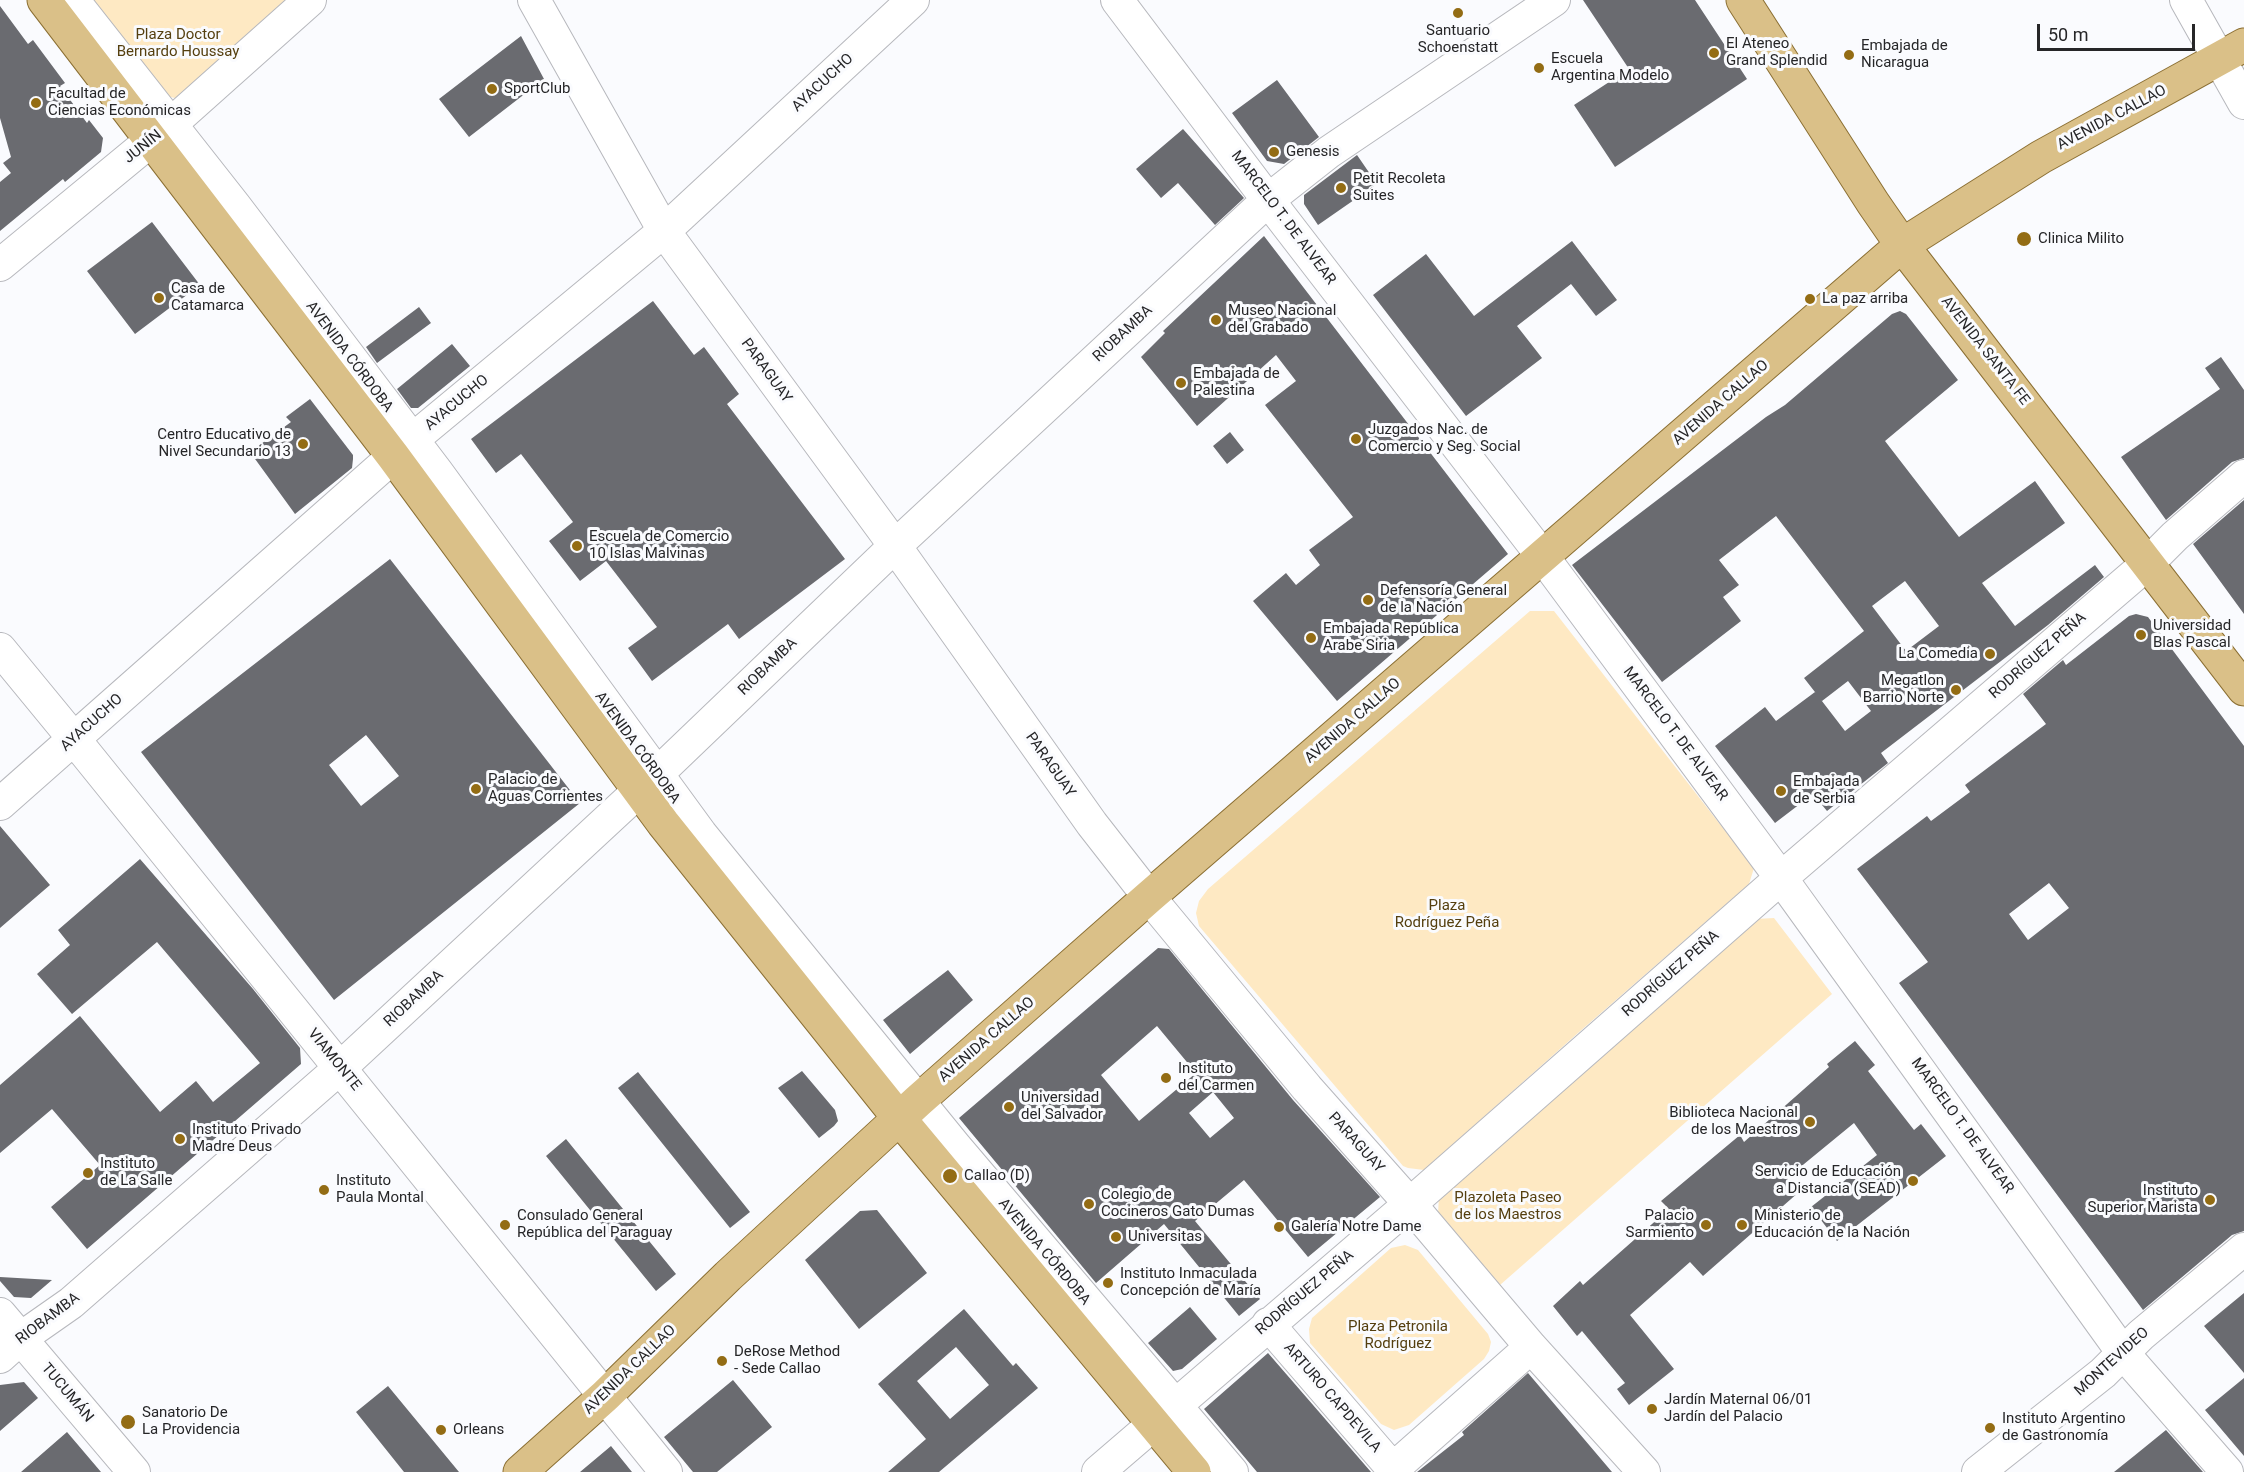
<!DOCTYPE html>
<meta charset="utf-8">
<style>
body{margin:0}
#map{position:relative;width:2244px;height:1472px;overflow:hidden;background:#fafbfe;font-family:Roboto,sans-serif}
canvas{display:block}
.scale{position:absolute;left:2037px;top:24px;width:158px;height:27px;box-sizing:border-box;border:3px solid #262628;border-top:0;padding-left:8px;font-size:18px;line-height:21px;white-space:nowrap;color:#262628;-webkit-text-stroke:4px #fafbfe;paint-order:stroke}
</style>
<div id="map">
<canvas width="2244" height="1472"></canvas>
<div class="scale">50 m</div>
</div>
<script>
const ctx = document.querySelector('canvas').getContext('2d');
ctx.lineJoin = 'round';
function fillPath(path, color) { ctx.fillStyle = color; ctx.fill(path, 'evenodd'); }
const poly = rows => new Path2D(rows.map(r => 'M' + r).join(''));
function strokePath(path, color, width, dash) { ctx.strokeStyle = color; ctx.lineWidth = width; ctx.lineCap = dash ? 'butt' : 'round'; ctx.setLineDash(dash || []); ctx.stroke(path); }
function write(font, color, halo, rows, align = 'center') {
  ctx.font = font + ' Roboto,sans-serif'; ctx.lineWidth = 6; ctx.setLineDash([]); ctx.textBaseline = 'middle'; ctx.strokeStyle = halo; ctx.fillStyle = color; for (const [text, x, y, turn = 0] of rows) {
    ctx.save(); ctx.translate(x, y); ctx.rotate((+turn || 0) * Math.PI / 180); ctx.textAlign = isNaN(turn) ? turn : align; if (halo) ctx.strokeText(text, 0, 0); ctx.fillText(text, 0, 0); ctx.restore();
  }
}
fillPath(poly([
 [90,0,292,0,180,96,175,98,166,96],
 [1530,611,1554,611,1754,868,1749,884,1578,1033,1424,1170,1408,1168,1403,1166,1199,926,1196,913,1199,901,1208,889],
 [1774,918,1832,994,1500,1285,1438,1214,1439,1196,1756,919],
 [1405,1245,1418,1250,1488,1334,1491,1342,1489,1351,1484,1359,1409,1425,1394,1430,1381,1424,1310,1343,1309,1329,1312,1318,1391,1248]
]), '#fee9c3');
fillPath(poly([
 [1583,0,1695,0,1747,79,1615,167,1574,105,1629,69],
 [0,6,28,44,33,40,65,83,60,86,87,123,89,120,103,138,101,152,65,182,63,179,0,231,0,182,11,173,3,163,11,157,0,118],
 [521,36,544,79,469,137,439,99],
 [1277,80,1319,137,1284,164,1267,161,1232,113],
 [1183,129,1244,198,1215,225,1178,183,1161,198,1136,169],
 [1357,155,1377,184,1318,225,1304,204,1304,195],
 [152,222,200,285,135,334,87,271],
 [1264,236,1508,554,1337,701,1253,601,1286,573,1296,585,1320,565,1309,550,1353,517,1265,405,1296,381,1276,355,1197,426,1141,357,1165,333,1163,331],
 [1572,241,1617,300,1596,316,1571,284,1517,326,1542,358,1466,416,1373,295,1426,254,1474,316],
 [653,301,694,355,704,347,739,394,727,404,845,559,739,639,728,624,652,681,628,648,657,627,606,561,580,581,549,541,573,522,521,454,496,473,471,439],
 [419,307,431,323,377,363,366,347],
 [1900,311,1906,314,1958,380,1885,441,1959,537,2035,481,2065,523,1982,583,2015,626,2095,565,2104,577,2048,625,1881,753,1888,763,1827,811,1813,794,1775,823,1715,746,1765,707,1776,721,1815,692,1845,731,1871,711,1848,681,1822,701,1804,678,1864,631,1776,516,1719,560,1739,585,1723,597,1741,621,1662,682,1572,565,1766,417,1785,405,1892,314],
 [1905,581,1939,626,1906,651,1872,606],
 [452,344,470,366,418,408,411,408,397,389],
 [2221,357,2244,390,2244,458,2232,462,2166,520,2121,457,2220,389,2205,368],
 [310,399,353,455,353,459,352,468,295,514,250,452,291,422,286,417],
 [1230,432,1244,450,1227,464,1213,446],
 [2244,500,2244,614,2193,544],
 [390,559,580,803,334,1000,141,752],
 [366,735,399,776,361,806,329,765],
 [2136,614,2148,617,2244,746,2244,1231,2232,1235,2143,1310,1899,983,1928,962,1857,869,1927,816,1931,821,1970,792,1965,785,2046,724,2023,694,2063,660,2066,665,2129,616],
 [2049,883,2069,908,2028,940,2009,914],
 [0,826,50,885,0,928],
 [140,859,253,989,300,1048,301,1064,87,1249,51,1207,100,1165,52,1109,0,1153,0,1085,80,1016,160,1112,196,1081,213,1102,260,1063,157,942,72,1014,37,974,70,945,58,930],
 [1158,948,1169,949,1293,1100,1380,1197,1308,1257,1244,1180,1195,1221,1260,1299,1239,1316,1164,1224,1096,1283,959,1118],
 [1157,1026,1196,1073,1139,1121,1101,1075],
 [1213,1092,1234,1118,1210,1138,1189,1113],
 [948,970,973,1000,910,1054,883,1020],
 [1855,1041,1875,1065,1868,1071,1914,1130,1921,1124,1946,1156,1837,1241,1811,1207,1877,1155,1854,1123,1787,1178,1799,1192,1703,1276,1690,1262,1630,1315,1674,1369,1629,1405,1617,1389,1625,1383,1582,1331,1577,1336,1553,1306,1580,1281,1583,1285,1669,1209,1661,1201,1740,1135,1744,1142,1829,1067,1827,1064],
 [802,1071,835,1110,838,1121,834,1126,819,1138,778,1088],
 [638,1072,750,1212,730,1228,618,1088],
 [566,1139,676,1274,656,1291,546,1156],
 [877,1210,927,1273,859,1329,805,1260,860,1211],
 [0,1277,52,1280,31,1298,14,1297,0,1281],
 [2244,1293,2244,1373,2204,1326],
 [1190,1307,1217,1339,1182,1369,1173,1371,1148,1343],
 [964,1309,1013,1366,1016,1363,1038,1388,939,1472,888,1472,926,1439,878,1384],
 [956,1347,989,1385,950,1419,917,1381],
 [1268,1353,1371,1472,1257,1472,1204,1409],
 [1528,1373,1612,1472,1417,1472,1464,1435,1462,1432],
 [2244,1378,2244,1456,2205,1410],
 [733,1380,772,1427,717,1472,693,1472,664,1437],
 [24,1382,38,1398,0,1431,0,1385],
 [388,1386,459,1472,404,1472,356,1412],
 [2166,1430,2203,1472,2114,1472,2134,1456],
 [67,1432,101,1472,21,1472],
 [611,1446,632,1472,580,1472]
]), '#6a6b70');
const minor = poly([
 [73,0,235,206,437,472,701,834,955,1146,1232,1472],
 [534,0,664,231,895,546,1092,824,1149,897,1307,1088,1410,1204,1531,1347,1644,1472],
 [1117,0,1268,200,1543,557,1781,878,2123,1353,2227,1472],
 [2186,0,2244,103],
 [0,265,171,124,310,0],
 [0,649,74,739,666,1472],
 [0,804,412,440,664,231,913,0],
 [0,1314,134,1472],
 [1268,1324,1393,1469,1531,1347],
 [0,1357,21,1338,71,1303,340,1068,656,775,895,546,1268,200,1329,152,1554,0],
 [1098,1472,1410,1204,1781,878,2147,564,2175,536,2244,476],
 [1978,1472,2103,1373,2141,1335,2244,1249]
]);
const major = poly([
 [44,0,393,456,663,823,899,1118,1194,1472],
 [1743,0,1873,203,1902,245,2244,689],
 [520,1472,605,1396,728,1276,918,1101,1149,897,1902,245,2041,157,2244,45]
]);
strokePath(minor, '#b7b8bd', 34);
strokePath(major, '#8b6f33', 35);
strokePath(minor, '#fff', 32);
strokePath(major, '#dac088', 33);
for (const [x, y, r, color] of [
 [1458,13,6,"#936c14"],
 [1714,53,6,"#936c14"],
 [1849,55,6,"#936c14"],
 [1539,68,6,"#936c14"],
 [492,89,6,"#936c14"],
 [36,103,6,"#936c14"],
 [1274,152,6,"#936c14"],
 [1341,188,6,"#936c14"],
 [2024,239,8,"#936c14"],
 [159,298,6,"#936c14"],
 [1810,299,6,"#936c14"],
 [1216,320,6,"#936c14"],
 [1181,383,6,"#936c14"],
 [1356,439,6,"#936c14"],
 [303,444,6,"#936c14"],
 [577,546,6,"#936c14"],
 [1368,600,6,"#936c14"],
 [2141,635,6,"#936c14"],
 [1311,638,6,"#936c14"],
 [1990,654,6,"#936c14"],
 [1956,690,6,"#936c14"],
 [476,789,6,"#936c14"],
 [1781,791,6,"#936c14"],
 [1166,1078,6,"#936c14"],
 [1009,1107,6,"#936c14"],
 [1810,1122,6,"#936c14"],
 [180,1139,6,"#936c14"],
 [88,1173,6,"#936c14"],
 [950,1176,8,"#936c14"],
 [1913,1181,6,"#936c14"],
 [324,1190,6,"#936c14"],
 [2210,1200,6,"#936c14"],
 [1089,1204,6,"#936c14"],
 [505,1225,6,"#936c14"],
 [1706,1225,6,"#936c14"],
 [1742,1225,6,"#936c14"],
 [1279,1227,6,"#936c14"],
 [1116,1237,6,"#936c14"],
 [1108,1283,6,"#936c14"],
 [722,1361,6,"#936c14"],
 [1652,1409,6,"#936c14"],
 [128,1422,8,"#936c14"],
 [1990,1428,6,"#936c14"],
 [441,1430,6,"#936c14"]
]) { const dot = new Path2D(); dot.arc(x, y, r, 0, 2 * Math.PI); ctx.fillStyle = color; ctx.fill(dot); strokePath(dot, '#fafbfe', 2); }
write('15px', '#262628', '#fafbfe', [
 ["Santuario",1458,31,"center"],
 ["Schoenstatt",1458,48,"center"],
 ["El Ateneo",1726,44],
 ["Grand Splendid",1726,61],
 ["Embajada de",1861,46],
 ["Nicaragua",1861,63],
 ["Escuela",1551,59],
 ["Argentina Modelo",1551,76],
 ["SportClub",504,89],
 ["Facultad de",48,94],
 ["Ciencias Económicas",48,111],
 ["Genesis",1286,152],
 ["Petit Recoleta",1353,179],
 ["Suites",1353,196],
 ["Clinica Milito",2038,239],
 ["Casa de",171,289],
 ["Catamarca",171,306],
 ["La paz arriba",1822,299],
 ["Museo Nacional",1228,311],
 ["del Grabado",1228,328],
 ["Embajada de",1193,374],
 ["Palestina",1193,391],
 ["Juzgados Nac. de",1368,430],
 ["Comercio y Seg. Social",1368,447],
 ["Centro Educativo de",291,435,"right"],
 ["Nivel Secundario 13",291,452,"right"],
 ["Escuela de Comercio",589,537],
 ["10 Islas Malvinas",589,554],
 ["Defensoría General",1380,591],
 ["de la Nación",1380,608],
 ["Universidad",2153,626],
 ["Blas Pascal",2153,643],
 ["Embajada República",1323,629],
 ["Arabe Siria",1323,646],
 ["La Comedia",1978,654,"right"],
 ["Megatlon",1944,681,"right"],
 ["Barrio Norte",1944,698,"right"],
 ["Palacio de",488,780],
 ["Aguas Corrientes",488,797],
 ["Embajada",1793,782],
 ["de Serbia",1793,799],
 ["Instituto",1178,1069],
 ["del Carmen",1178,1086],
 ["Universidad",1021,1098],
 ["del Salvador",1021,1115],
 ["Biblioteca Nacional",1798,1113,"right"],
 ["de los Maestros",1798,1130,"right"],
 ["Instituto Privado",192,1130],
 ["Madre Deus",192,1147],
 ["Instituto",100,1164],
 ["de La Salle",100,1181],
 ["Servicio de Educación",1901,1172,"right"],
 ["a Distancia (SEAD)",1901,1189,"right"],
 ["Callao (D)",964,1176],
 ["Instituto",336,1181],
 ["Paula Montal",336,1198],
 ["Instituto",2198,1191,"right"],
 ["Superior Marista",2198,1208,"right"],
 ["Colegio de",1101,1195],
 ["Cocineros Gato Dumas",1101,1212],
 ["Consulado General",517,1216],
 ["República del Paraguay",517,1233],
 ["Palacio",1694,1216,"right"],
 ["Sarmiento",1694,1233,"right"],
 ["Ministerio de",1754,1216],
 ["Educación de la Nación",1754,1233],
 ["Galería Notre Dame",1291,1227],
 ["Universitas",1128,1237],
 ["Instituto Inmaculada",1120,1274],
 ["Concepción de María",1120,1291],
 ["DeRose Method",734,1352],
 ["- Sede Callao",734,1369],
 ["Jardín Maternal 06/01",1664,1400],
 ["Jardín del Palacio",1664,1417],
 ["Sanatorio De",142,1413],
 ["La Providencia",142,1430],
 ["Instituto Argentino",2002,1419],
 ["de Gastronomía",2002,1436],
 ["Orleans",453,1430]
], 'left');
write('15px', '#553f0f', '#fafbfe', [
 ["Plaza Doctor",178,35],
 ["Bernardo Houssay",178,52],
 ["Plaza",1447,906],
 ["Rodríguez Peña",1447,923],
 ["Plazoleta Paseo",1508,1198],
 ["de los Maestros",1508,1215],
 ["Plaza Petronila",1398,1327],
 ["Rodríguez",1398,1344]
]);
write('15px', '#262628', '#fafbfe', [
 ["AYACUCHO",823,83,-43],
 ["AVENIDA CALLAO",2112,118,-28],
 ["JUNÍN",143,147,-39],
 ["MARCELO T. DE ALVEAR",1283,218,53],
 ["RIOBAMBA",1123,334,-43],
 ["AVENIDA SANTA FE",1985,351,52],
 ["AVENIDA CÓRDOBA",349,357,53],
 ["PARAGUAY",766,371,54],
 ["AYACUCHO",457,403,-40],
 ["AVENIDA CALLAO",1721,403,-41],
 ["RODRÍGUEZ PEÑA",2038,656,-41],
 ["RIOBAMBA",768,667,-44],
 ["AVENIDA CALLAO",1353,721,-41],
 ["AYACUCHO",92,723,-42],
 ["MARCELO T. DE ALVEAR",1675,734,53],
 ["AVENIDA CÓRDOBA",637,748,54],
 ["PARAGUAY",1050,765,55],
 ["RODRÍGUEZ PEÑA",1671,974,-41],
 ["RIOBAMBA",414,999,-43],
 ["AVENIDA CALLAO",987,1040,-41],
 ["VIAMONTE",334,1060,51],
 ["MARCELO T. DE ALVEAR",1962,1126,54],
 ["PARAGUAY",1356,1143,48],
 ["AVENIDA CÓRDOBA",1044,1252,50],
 ["RODRÍGUEZ PEÑA",1305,1293,-40],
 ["RIOBAMBA",48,1319,-37],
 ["MONTEVIDEO",2112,1362,-42],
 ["AVENIDA CALLAO",630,1370,-44],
 ["TUCUMÁN",67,1393,50],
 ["ARTURO CAPDEVILA",1332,1398,49]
]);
</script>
